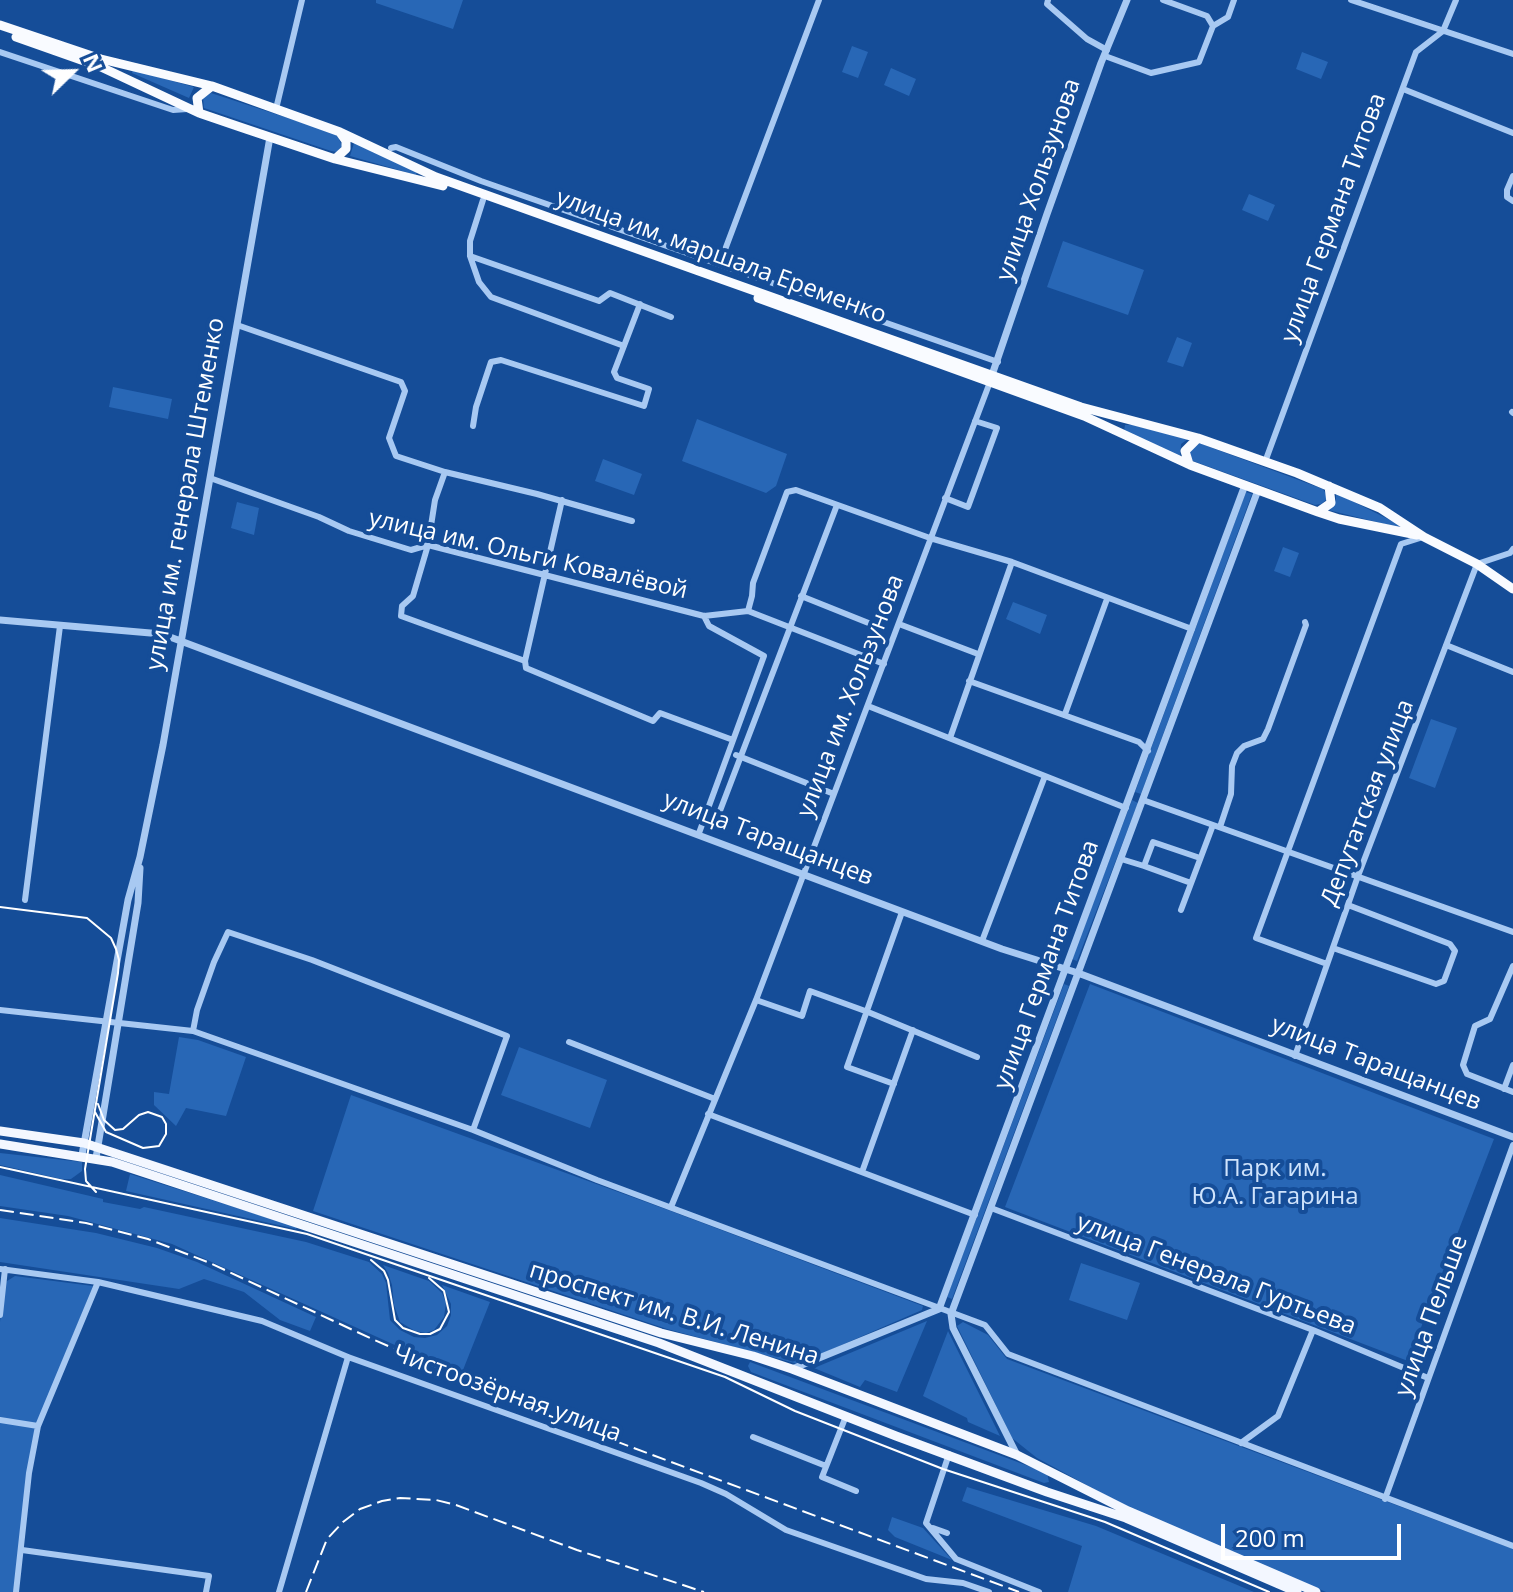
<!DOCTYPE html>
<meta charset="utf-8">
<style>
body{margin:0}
#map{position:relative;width:1513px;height:1592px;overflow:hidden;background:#154d98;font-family:"Open Sans",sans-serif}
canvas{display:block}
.north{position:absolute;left:32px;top:32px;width:80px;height:80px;-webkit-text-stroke:6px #154d98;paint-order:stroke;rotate:67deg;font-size:22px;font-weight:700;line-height:32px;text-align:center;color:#fff}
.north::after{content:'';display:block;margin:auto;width:28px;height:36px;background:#fff;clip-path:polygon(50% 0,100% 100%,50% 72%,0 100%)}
.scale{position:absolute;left:1221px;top:1524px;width:180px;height:36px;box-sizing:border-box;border:4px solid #fff;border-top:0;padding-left:10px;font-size:24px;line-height:28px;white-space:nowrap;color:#fff;-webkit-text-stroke:6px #154d98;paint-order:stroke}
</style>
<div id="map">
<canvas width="1513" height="1592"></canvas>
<div class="north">N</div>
<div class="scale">200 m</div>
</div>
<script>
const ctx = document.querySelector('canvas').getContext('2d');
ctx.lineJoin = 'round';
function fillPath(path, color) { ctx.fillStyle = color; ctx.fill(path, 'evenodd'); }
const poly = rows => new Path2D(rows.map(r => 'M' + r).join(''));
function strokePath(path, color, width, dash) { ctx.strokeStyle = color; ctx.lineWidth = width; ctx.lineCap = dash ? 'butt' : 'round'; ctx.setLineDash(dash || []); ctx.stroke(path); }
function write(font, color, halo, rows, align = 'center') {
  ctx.font = font + ' "Open Sans",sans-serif'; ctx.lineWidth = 8; ctx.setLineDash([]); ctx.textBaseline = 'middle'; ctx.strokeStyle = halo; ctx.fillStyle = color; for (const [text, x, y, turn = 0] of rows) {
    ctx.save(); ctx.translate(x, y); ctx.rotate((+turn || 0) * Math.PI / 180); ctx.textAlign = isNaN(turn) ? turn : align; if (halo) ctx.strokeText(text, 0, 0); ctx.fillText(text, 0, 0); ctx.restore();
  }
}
fillPath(poly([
 [376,0,463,0,453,29,376,3],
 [852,46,868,52,858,78,842,72],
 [1302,52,1328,62,1321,79,1296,69],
 [891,68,916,79,909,96,884,85],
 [133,70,194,87,189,98,132,73],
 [211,93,337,134,342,146,337,152,331,151,204,108,203,98],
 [354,143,417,171,416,175,350,156],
 [1249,194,1275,205,1268,221,1242,210],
 [1063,241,1144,270,1128,315,1047,287],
 [1177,337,1192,343,1183,367,1167,362],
 [113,387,172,399,168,419,109,407],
 [697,419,787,454,776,486,766,493,682,461],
 [1125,425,1133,425,1188,439,1181,444,1180,457,1124,431],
 [1199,443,1323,489,1326,494,1326,500,1321,504,1315,505,1193,461,1189,456,1189,451],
 [603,459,642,474,634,495,595,481],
 [1246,492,1252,494,1141,794,1135,792],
 [1336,493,1398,524,1401,528,1328,510,1336,500],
 [237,502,259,508,254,535,231,528],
 [1283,547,1299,553,1290,577,1274,571],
 [1013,602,1047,615,1040,634,1006,619],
 [1431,719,1457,728,1435,788,1409,778],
 [1132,800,1138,803,1077,961,1072,959],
 [1064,984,1069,986,952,1299,947,1297],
 [1090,984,1494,1139,1408,1361,1005,1207],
 [179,1037,198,1040,246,1057,226,1116,186,1108,176,1126,154,1105,154,1092,169,1094],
 [519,1047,607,1080,590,1128,501,1095],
 [351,1095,668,1210,923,1306,922,1310,798,1364,667,1329,313,1211],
 [0,1153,82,1162,82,1171,71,1179,61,1179,0,1165],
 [130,1174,297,1227,296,1229,126,1191],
 [0,1175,103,1199,103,1202,140,1209,144,1207,306,1242,369,1262,382,1274,386,1283,390,1320,400,1330,414,1337,425,1338,437,1335,447,1326,451,1315,451,1304,442,1285,490,1302,461,1375,172,1244,68,1216,0,1206],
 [0,1218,96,1233,157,1248,197,1262,316,1317,310,1331,280,1320,244,1292,204,1279,179,1289,0,1262],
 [1081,1263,1140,1283,1127,1320,1069,1300],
 [383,1265,429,1281,442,1293,446,1303,444,1317,434,1330,426,1333,415,1331,400,1322,394,1305,392,1285,388,1273],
 [15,1276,93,1286,36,1426,15,1592,0,1592,0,1322,4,1283],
 [927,1321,897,1392,865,1380,860,1387,814,1368],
 [963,1322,988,1335,1007,1359,1513,1549,1513,1592,1326,1592,1127,1507,1037,1458,1012,1438,957,1326],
 [948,1331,1000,1436,968,1422,967,1418,923,1396],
 [750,1362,1047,1473,1049,1482,1044,1483,751,1372,748,1366],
 [967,1487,1096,1526,1254,1592,1068,1592,1082,1546,962,1501],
 [892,1517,923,1528,952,1560,895,1537,888,1530]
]), '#2867b6');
strokePath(poly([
 [1048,0,1047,4,1087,39,1107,50],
 [1163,0,1207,16,1213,26],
 [1351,0,1513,54],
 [0,52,173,110,187,109],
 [1105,56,1151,73,1199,62,1213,26,1228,17,1234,0],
 [1403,89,1513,133],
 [276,109,302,0],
 [391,148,396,147,481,181,998,362],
 [1513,176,1507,190,1507,197,1513,201],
 [483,200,470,241,470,256,599,301,610,293,671,317],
 [470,256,479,282,491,297,624,346],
 [720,263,819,0],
 [237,325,401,382,405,391,389,438,396,456,445,472,537,494,632,521],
 [1512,412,1513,413],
 [473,426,476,407,491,362,501,360,644,406,649,389,617,378,614,372,640,304],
 [1265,462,1416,52,1443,31,1456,0],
 [445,472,435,500,428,545,413,596,402,606,401,616,525,661],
 [210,478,319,517,349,531,411,550,428,545,704,616,748,611,884,664],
 [945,498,968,507,997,428,975,421],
 [562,500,525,661,526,668,653,721,660,713,733,740],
 [801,596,876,626,865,656],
 [748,611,752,596,753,583,787,492,796,490,930,538,1012,562,1192,629],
 [899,624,978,654],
 [1446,645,1513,672],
 [969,681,1139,742,1148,751],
 [868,706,1126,808],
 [1065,714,1107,599],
 [950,738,1012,562],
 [736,755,834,794],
 [1143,800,1513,932],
 [707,812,718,816,837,505],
 [1220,827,1231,794,1232,766,1237,753,1244,746,1263,739,1268,729,1306,625,1305,622],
 [699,833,764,656,709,626,704,616],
 [1121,859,1144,866],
 [1191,883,1144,866,1153,842,1200,858],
 [25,900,60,626],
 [1181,910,1213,825],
 [982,941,1045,776],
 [1333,948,1436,984,1444,981,1455,951,1450,944,1348,905],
 [1327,964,1256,938,1401,544,1420,538],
 [1513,966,1490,1019,1475,1026,1463,1065,1467,1074,1513,1092],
 [756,1000,802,1016,810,991,868,1012,977,1057],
 [0,1010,193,1031,473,1130,597,1180,985,1325,1008,1354,1513,1546],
 [193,1031,197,1010,214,962,228,932,312,960,507,1036,473,1130],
 [569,1042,715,1099],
 [1295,1056,1358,876,1477,564,1510,553,1513,549],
 [894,1084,847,1067,902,912],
 [1504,1089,1513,1065],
 [708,1114,975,1215],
 [862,1172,913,1030],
 [671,1207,756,1000,990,382],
 [991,1208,1313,1330,1428,1378],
 [0,1269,98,1282,262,1321,348,1357,701,1483,726,1494,786,1530,926,1579,963,1583,989,1592],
 [0,1315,5,1269],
 [846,1416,822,1477,856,1491],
 [0,1420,38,1426],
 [753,1437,826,1466],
 [1241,1443,1278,1416,1313,1330],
 [949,1454,926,1523,956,1559,1039,1592],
 [1385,1499,1513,1145],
 [933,1528,947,1533],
 [22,1550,209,1576,206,1592],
 [16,1592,29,1473,38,1426,98,1282],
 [279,1592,348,1357]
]), '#a8c9f2', 6);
strokePath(poly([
 [992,375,1047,214,1101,63,1127,0],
 [0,620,162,634,1002,949,1078,973,1513,1137],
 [82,1155,128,900,140,857,163,745,270,137],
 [96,1158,138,903,140,868],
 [792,1369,939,1309,1245,485],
 [1017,1455,953,1328,951,1314,1258,490]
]), '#a8c9f2', 7);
strokePath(poly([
 [0,1131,84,1143,661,1333,753,1356,792,1369,1017,1455,1128,1511,1316,1592],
 [0,1144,112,1162,659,1343,896,1436,1047,1492,1126,1518,1297,1592]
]), '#f3f7ff', 9);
strokePath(poly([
 [0,25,101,59,212,86,340,132,436,177,721,279,1081,407,1198,438,1297,473,1380,508,1424,537,1477,564,1513,589],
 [16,37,101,67,199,113,237,126,335,159,443,186],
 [199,113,197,98,212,86],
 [335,159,346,149,346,141,341,134],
 [758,298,1084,416,1190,465,1318,512,1339,519,1417,535],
 [1189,464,1185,451,1198,438],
 [1318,512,1331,503,1329,486]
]), '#f9fbff', 9);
strokePath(poly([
 [0,907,87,918,111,938,116,949,119,960,118,973,85,1169,86,1181,96,1192],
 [95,1112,106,1132,143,1148,159,1146,166,1134,166,1124,162,1117,148,1112,139,1115,123,1129,115,1130,104,1120,98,1104],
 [0,1167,307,1234,725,1377,795,1411,943,1469,1105,1522,1269,1592],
 [371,1260,384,1271,388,1280,395,1320,403,1328,420,1334,430,1334,440,1329,449,1312,444,1291,429,1278]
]), '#fff', 2);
strokePath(poly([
 [0,1210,86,1223,148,1239,210,1263,372,1339,559,1420,1019,1592],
 [306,1592,327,1539,343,1522,360,1509,382,1501,400,1498,436,1500,456,1505,577,1550,704,1592]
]), '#fff', 2, [14, 6]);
write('24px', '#fff', '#154d98', [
 ["улица Хользунова",1039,180,-71],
 ["улица Германа Титова",1334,218,-70],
 ["улица им. маршала Еременко",721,257,20],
 ["улица им. генерала Штеменко",186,494,-80],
 ["улица им. Ольги Ковалёвой",528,555,13],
 ["улица им. Хользунова",851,696,-69],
 ["Депутатская улица",1368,803,-69],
 ["улица Таращанцев",768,839,21],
 ["улица Германа Титова",1047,965,-70],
 ["улица Таращанцев",1376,1064,21],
 ["улица Генерала Гуртьева",1216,1275,21],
 ["проспект им. В.И. Ленина",674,1314,17],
 ["улица Пельше",1432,1316,-70],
 ["Чистоозёрная улица",507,1394,20]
]);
write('24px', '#cfe3fc', '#154d98', [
 ["Парк им.",1275,1169],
 ["Ю.А. Гагарина",1275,1197]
]);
</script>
